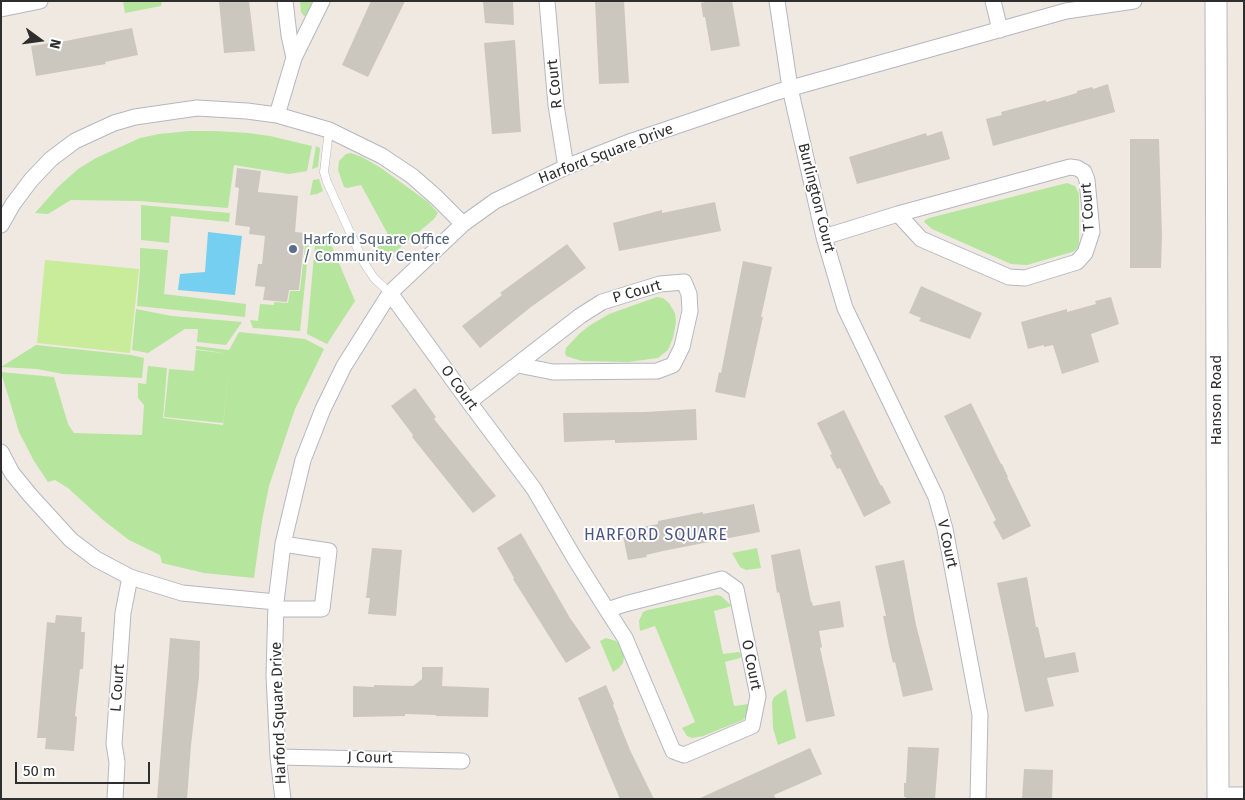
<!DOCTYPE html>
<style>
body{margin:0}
#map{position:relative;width:1245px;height:800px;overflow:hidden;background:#efe9e1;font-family:"Fira Sans",sans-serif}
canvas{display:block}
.frame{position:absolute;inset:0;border:2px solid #2e2e2e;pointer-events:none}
.north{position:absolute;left:15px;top:15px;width:50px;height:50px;-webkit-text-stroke:4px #fff;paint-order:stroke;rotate:104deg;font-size:14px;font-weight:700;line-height:20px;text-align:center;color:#2e2e2e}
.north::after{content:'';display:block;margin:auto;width:18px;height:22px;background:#2e2e2e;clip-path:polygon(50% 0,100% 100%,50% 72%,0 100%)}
.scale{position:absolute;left:15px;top:762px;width:135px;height:22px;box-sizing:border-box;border:2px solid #2e2e2e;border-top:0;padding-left:6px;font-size:15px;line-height:18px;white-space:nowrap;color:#2e2e2e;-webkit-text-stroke:4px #fff;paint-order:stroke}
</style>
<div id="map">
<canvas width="1245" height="800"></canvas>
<div class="frame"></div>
<div class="north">N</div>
<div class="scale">50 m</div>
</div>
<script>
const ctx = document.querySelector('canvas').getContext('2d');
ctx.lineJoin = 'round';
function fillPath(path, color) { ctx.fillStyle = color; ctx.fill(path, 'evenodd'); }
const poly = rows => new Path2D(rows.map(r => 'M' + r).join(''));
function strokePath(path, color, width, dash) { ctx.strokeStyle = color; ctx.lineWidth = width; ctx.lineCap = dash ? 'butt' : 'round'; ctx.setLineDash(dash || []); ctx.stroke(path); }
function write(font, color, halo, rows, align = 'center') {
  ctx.font = font + ' "Fira Sans",sans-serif'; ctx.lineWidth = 4; ctx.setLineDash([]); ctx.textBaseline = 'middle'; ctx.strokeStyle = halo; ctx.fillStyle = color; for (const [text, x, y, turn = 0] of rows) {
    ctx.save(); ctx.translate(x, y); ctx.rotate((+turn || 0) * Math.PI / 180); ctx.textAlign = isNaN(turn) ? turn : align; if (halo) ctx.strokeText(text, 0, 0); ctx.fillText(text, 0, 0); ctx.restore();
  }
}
fillPath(poly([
 [123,1,162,1,161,6,125,13],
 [300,1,312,1,308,15,304,16,301,12],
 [189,131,215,131,248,133,270,136,312,146,307,171,289,174,234,165,228,208,139,201,71,200,48,214,35,213,58,187,78,169,96,158,140,138,159,134],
 [316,146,320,148,318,167,312,169],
 [351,153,362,157,381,168,428,202,438,213,434,219,382,263,377,259,376,249,381,243,390,238,361,185,347,188,344,187,338,170,339,161,346,154],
 [319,179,323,191,317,194,310,195,313,180],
 [1067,183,1075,186,1079,194,1079,244,1077,249,1072,252,1027,265,1011,264,932,229,924,222,925,220,929,218],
 [141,205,230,213,229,222,171,216,169,243,141,240],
 [328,237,355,301,327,344,307,334,315,244],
 [305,244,309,245,300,331,253,328,250,320,258,321,260,304,274,305,274,302,288,303,290,291,300,291],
 [140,248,168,250,164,294,246,304,245,317,137,306,140,269],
 [657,297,663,298,669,303,675,313,676,322,673,338,668,350,658,358,628,362,582,361,566,356,565,353,566,348,579,334,589,326,609,314],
 [136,309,172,316,242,322,226,345,197,342,198,329,185,329,148,353,132,350],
 [239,332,305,339,324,349,295,409,269,486,262,521,254,578,204,573,162,563,160,555,129,540,103,520,68,488,55,480,48,482,34,461,19,432,1,372,54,377,68,424,74,433,142,435,144,405,138,398,138,383,146,384,148,366,167,368,163,418,223,425,230,362,223,423,164,417,169,369,194,371,196,350,230,354,196,349,196,346,229,350],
 [36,345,131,355,144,358,142,378,63,374,37,369,1,367],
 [757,548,761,568,746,570,740,567,732,553],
 [717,595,721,596,732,606,714,611,723,654,739,652,742,655,740,658,725,662,734,706,749,704,748,714,743,720,703,736,692,738,687,736,682,728,695,722,655,626,640,631,639,621,643,612,648,610],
 [606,638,616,641,620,645,624,657,623,663,619,668,613,672,600,641],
 [786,689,796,738,778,745,773,728,772,702,774,697]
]), '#b6e59e');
fillPath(poly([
 [45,260,139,269,130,353,37,343]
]), '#c9ec9a');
fillPath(poly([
 [208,232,242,236,235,295,178,290,180,274,205,272]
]), '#75cff0');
fillPath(poly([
 [219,1,249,1,255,51,224,53],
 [371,1,405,1,368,77,342,65],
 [513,1,514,25,485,23,483,2],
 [595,1,624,1,629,83,599,84],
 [709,1,732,1,740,46,711,51,705,17,703,17,701,3],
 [132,28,138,55,105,62,106,64,36,76,31,46,50,43,50,44],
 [515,40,521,132,492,134,484,43],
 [1108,84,1115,112,993,146,986,119,1002,115,1001,112,1046,100,1046,102,1077,93,1077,91,1092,87,1093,89],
 [942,131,950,159,857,184,849,157,926,133,927,136],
 [1130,139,1159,139,1162,235,1161,268,1130,268],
 [237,168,261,171,258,192,298,196,295,232,305,233,299,290,289,290,287,302,263,300,265,287,255,286,258,264,262,264,265,236,249,234,250,227,235,225,239,188,235,187],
 [715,202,721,231,619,251,613,223,662,210,662,213],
 [567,244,586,268,531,307,480,348,462,326,502,295,500,293],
 [743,261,772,267,761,317,763,317,745,398,715,392,719,372,721,373],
 [921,286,982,313,970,339,919,321,921,318,909,313],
 [1111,297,1119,324,1091,334,1099,362,1062,374,1053,345,1044,347,1044,345,1028,349,1021,322,1067,309,1067,312,1096,304,1095,301],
 [415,388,436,417,434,419,496,496,473,513,412,437,413,435,391,406],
 [971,403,1001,464,1002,464,1008,477,1007,477,1031,526,1003,540,993,522,996,520,944,416],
 [696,409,697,440,646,442,615,443,615,440,564,442,563,413,645,412],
 [844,410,881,486,882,485,891,503,864,517,840,468,837,469,830,455,832,454,817,423],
 [754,504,760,532,663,551,646,555,647,557,628,560,622,531,658,524,658,521,703,512,703,514],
 [521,533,570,618,591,648,566,663,513,579,514,578,497,548],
 [372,548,402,550,396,616,368,614,370,598,366,598],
 [800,549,811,602,812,602,813,606,840,601,844,627,819,631,822,647,820,648,835,716,806,722,779,592,777,593,771,555],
 [904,560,916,625,933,690,903,697,895,662,893,663,889,646,883,616,886,616,875,566],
 [1027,577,1036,627,1038,627,1045,658,1075,652,1079,672,1047,678,1054,706,1025,712,997,583],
 [56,615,82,617,81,632,85,632,83,669,80,669,75,716,77,717,74,751,45,749,46,738,37,738,47,622,55,623],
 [170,638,200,641,199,677,191,745,187,799,157,799],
 [422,667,443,667,442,686,489,688,488,717,436,716,436,715,405,714,405,716,353,717,353,686,374,687,374,685,413,686,422,679],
 [606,685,614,704,613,705,619,720,618,720,630,750,654,799,620,799,606,766,578,698],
 [908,747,939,748,935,799,906,799,906,797,904,797,904,783,906,783],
 [810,748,822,774,774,795,776,799,698,799],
 [1024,769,1053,770,1052,799,1022,799]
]), '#cbc7bf');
const lane = poly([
 [329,130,324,172,327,182,364,263,374,278,390,293]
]);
const street = poly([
 [285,1,289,35,294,58],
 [547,1,556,105,566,167],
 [777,1,790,88,824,237,845,308,936,497,945,529,980,715,978,799],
 [993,1,1000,30],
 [1,9,40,1],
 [277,115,294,58,322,1],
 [1,225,13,204,31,180,51,159,75,141,114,123,135,117,197,108,247,111,277,115,329,130,382,156,412,176,436,197,463,224],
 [824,237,898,214,1070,167,1077,168,1084,172,1087,180,1092,232,1085,253,1077,262,1025,278,1009,277,921,239,898,214],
 [390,293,469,402,534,489,575,559,607,610,625,638,673,751,684,755,752,726,758,696,736,589,722,579,625,604,607,610],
 [469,402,580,316,602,302,660,284,684,282,689,294,690,311,682,347,673,365,657,371,553,372,518,365],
 [1,452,12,473,30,495,71,540,96,559,130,577,182,593,276,602],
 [276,609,322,609,329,551,283,544],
 [278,757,462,761],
 [1217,795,1244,795],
 [115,799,117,762,114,744,123,613,130,577],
 [283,799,278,757,274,676,276,602,283,544,303,460,323,409,344,366,390,293,463,224,495,201,566,167,632,141,777,92,1066,11,1134,1]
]);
const secondary = poly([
 [1216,1,1218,799]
]);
strokePath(lane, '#b4b7c1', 9);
strokePath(street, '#b4b7c1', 17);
strokePath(secondary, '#b4b7c1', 23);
strokePath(lane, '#fff', 8);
strokePath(street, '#fff', 15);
strokePath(secondary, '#fff', 21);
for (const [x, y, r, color] of [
 [293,249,5,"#5c6f8a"]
]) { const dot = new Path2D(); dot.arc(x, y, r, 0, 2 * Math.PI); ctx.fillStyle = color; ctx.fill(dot); strokePath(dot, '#fff', 2); }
write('15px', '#2e2e2e', '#fff', [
 ["R Court",555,84,-96],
 ["Harford Square Drive",606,154,-21],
 ["Burlington Court",816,198,76],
 ["T Court",1088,207,-94],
 ["P Court",637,292,-16],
 ["O Court",459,388,54],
 ["Hanson Road",1217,400,-90],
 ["V Court",947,544,78],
 ["O Court",751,665,79],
 ["L Court",118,688,-86],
 ["Harford Square Drive",279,713,-92],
 ["J Court",370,758,1]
]);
write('15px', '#4e5e75', '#fff', [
 ["Harford Square Office",303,240],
 ["/ Community Center",303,257]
], 'left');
ctx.letterSpacing = '1px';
write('16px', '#4d5680', '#fff', [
 ["HARFORD SQUARE",656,536]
]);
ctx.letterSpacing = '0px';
</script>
